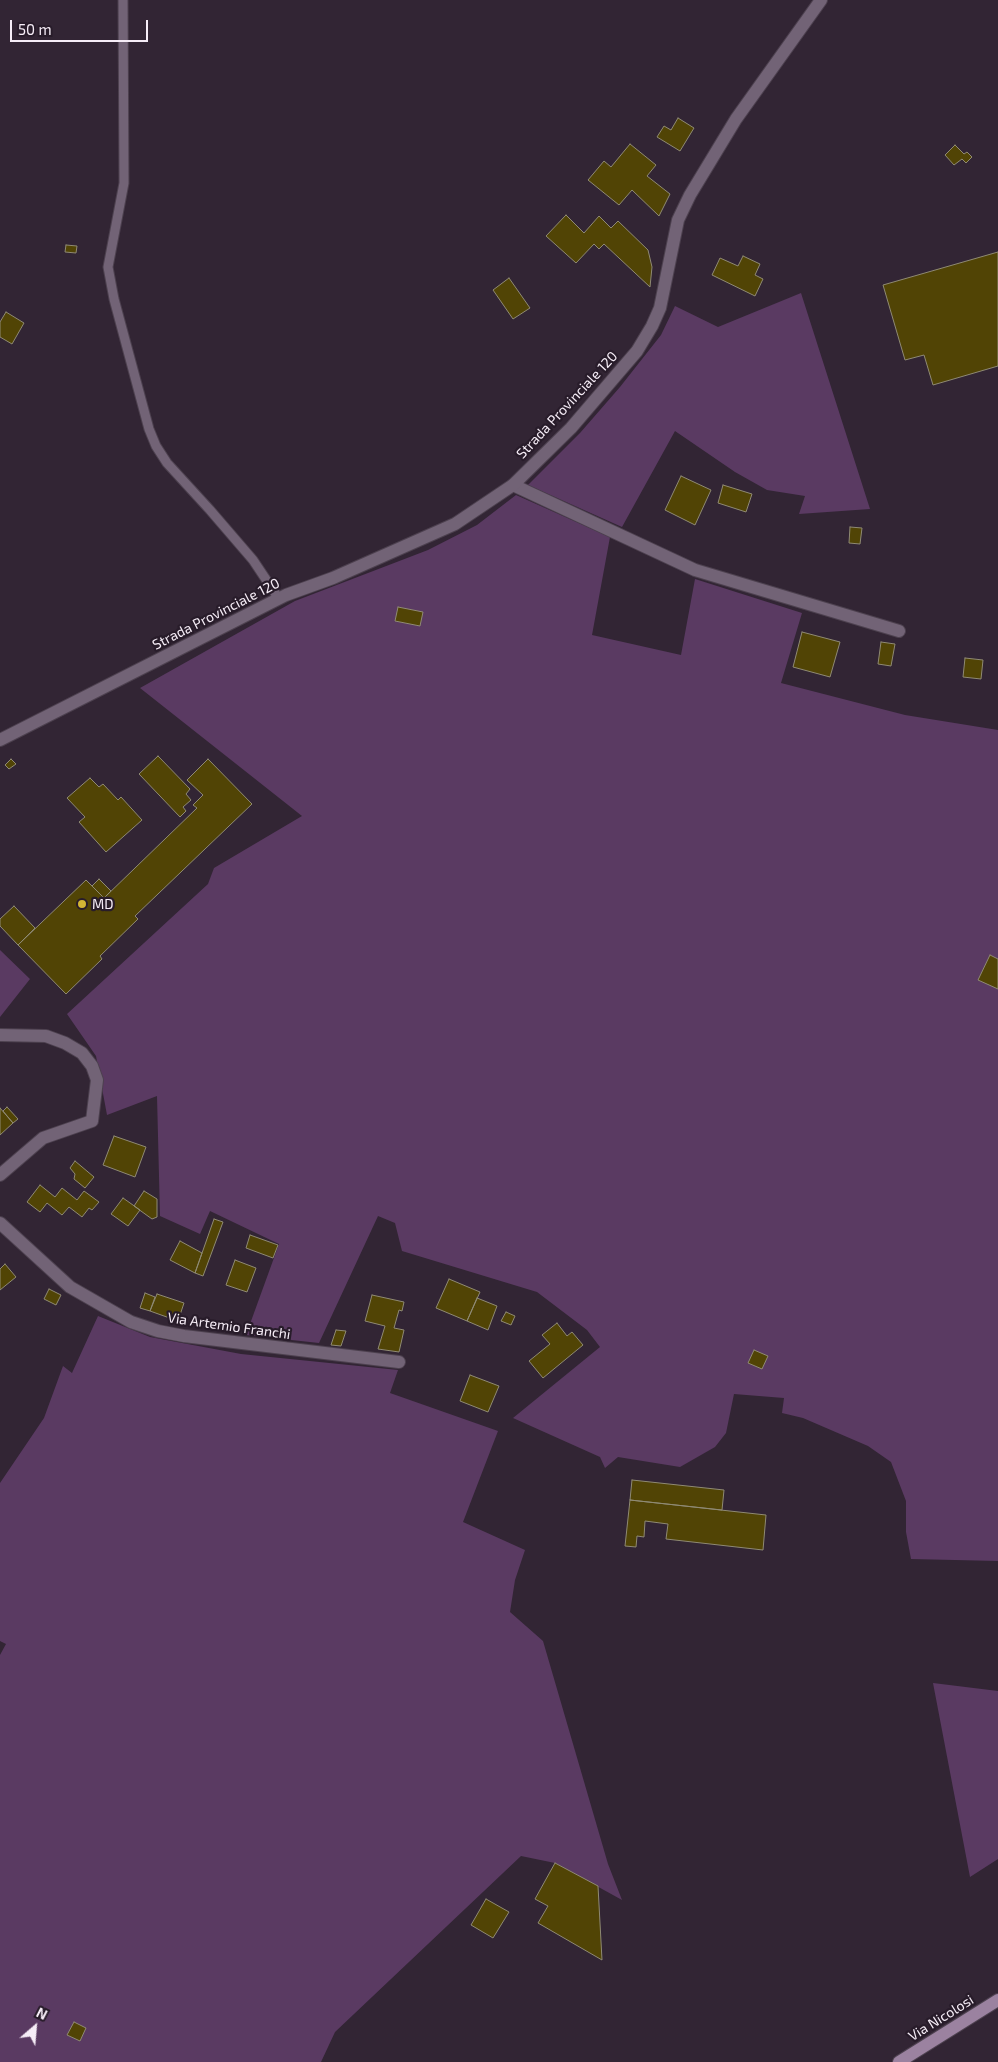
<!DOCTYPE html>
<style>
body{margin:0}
#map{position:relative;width:998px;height:2062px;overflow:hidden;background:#322534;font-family:"Exo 2",sans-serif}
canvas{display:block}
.north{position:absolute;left:10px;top:2002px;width:50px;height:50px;-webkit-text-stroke:4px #281c2a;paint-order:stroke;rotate:27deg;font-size:14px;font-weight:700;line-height:20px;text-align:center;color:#f6edf7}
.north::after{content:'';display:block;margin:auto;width:18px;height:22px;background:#f6edf7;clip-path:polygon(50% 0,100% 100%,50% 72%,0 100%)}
.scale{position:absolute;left:10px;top:20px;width:138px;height:22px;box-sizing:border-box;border:2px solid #f6edf7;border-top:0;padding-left:6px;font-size:15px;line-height:18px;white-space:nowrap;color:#f6edf7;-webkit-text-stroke:4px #281c2a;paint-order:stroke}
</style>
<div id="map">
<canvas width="998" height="2062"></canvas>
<div class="north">N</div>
<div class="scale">50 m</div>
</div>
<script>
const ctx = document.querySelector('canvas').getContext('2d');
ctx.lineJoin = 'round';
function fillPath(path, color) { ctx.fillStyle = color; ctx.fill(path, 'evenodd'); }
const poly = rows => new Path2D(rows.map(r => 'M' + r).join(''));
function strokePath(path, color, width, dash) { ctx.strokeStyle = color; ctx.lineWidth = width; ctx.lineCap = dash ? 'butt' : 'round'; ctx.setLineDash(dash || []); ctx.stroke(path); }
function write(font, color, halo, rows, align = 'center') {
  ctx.font = font + ' "Exo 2",sans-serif'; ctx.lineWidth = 4.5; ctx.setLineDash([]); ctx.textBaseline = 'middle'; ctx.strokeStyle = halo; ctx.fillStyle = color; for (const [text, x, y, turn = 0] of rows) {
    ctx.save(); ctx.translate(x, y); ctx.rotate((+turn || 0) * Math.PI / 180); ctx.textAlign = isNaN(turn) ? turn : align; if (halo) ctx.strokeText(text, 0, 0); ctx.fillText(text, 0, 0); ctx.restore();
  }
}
fillPath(poly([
 [801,293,870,509,799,514,805,496,767,490,735,472,675,431,622,527,528,485,580,433,620,387,661,335,675,306,718,327],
 [516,495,610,537,592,635,681,655,695,579,802,613,781,683,905,715,998,730,998,1561,911,1559,906,1532,906,1501,891,1462,868,1446,803,1418,782,1413,784,1398,734,1394,726,1433,715,1447,680,1467,618,1457,605,1468,600,1457,513,1418,600,1347,587,1330,537,1292,402,1251,395,1223,378,1216,319,1343,246,1335,279,1244,210,1211,200,1234,160,1216,157,1096,107,1115,96,1056,67,1014,208,884,214,868,302,816,140,688,295,601,428,550,477,525],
 [0,950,30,979,0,1017],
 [98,1316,150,1337,241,1354,398,1370,390,1393,498,1431,463,1522,525,1550,515,1580,510,1612,543,1641,608,1864,622,1900,555,1863,521,1856,335,2032,321,2062,0,2062,0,1655,6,1644,0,1641,0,1483,44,1418,63,1366,72,1373],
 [933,1683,998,1691,998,1859,970,1877]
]), '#5a3a62');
const building = poly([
 [678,118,694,128,680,151,657,137,664,126,671,130,678,118],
 [630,144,656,165,647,176,670,194,659,216,632,190,619,205,588,180,604,161,611,167,630,144],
 [955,145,964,154,967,152,972,157,966,163,962,159,954,165,945,155,955,145],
 [566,215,584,233,599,216,611,228,618,221,648,250,652,267,650,287,604,244,599,249,594,244,576,263,546,236,566,215],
 [66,245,77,246,76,253,65,252,66,245],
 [998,252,998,366,933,385,924,355,905,360,883,285,998,252],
 [743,256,760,264,755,275,763,279,755,296,712,275,720,258,738,266,743,256],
 [509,278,530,308,513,319,493,290,509,278],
 [6,312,24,323,12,344,0,337,0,322,6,312],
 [681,476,711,490,695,525,665,510,681,476],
 [723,485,752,494,746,512,718,503,723,485],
 [850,527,862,528,860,544,849,543,850,527],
 [398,607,423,612,420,626,395,621,398,607],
 [802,632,840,642,830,677,793,667,802,632],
 [881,642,895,644,891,666,878,664,881,642],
 [965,658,983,660,981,679,963,677,965,658],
 [158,756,190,789,186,794,191,800,183,807,186,811,180,817,139,774,158,756],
 [11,759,16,764,9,769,5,765,11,759],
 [208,759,252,804,135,916,138,919,100,956,102,959,66,994,18,945,86,880,104,898,197,808,193,805,203,795,187,780,208,759],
 [90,778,99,787,103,784,118,800,121,797,142,820,106,852,79,822,85,817,67,798,90,778],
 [99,879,111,891,104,898,92,886,99,879],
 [14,906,35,928,18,945,0,926,0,919,14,906],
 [990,955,998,959,998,989,978,980,990,955],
 [7,1107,18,1119,13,1123,3,1111,7,1107],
 [0,1108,13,1123,0,1135,0,1108],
 [114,1136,146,1147,135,1177,103,1165,114,1136],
 [75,1161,94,1177,85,1188,74,1179,75,1174,70,1168,75,1161],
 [40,1185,55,1197,62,1188,77,1200,84,1191,99,1202,92,1210,89,1208,82,1217,69,1207,62,1215,47,1203,40,1212,27,1202,40,1185],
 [144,1191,157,1199,157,1217,152,1219,134,1206,144,1191],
 [123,1198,140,1210,128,1226,111,1214,123,1198],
 [214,1219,223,1222,203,1276,195,1273,214,1219],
 [250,1235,278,1245,273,1258,246,1248,250,1235],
 [180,1241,202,1253,195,1273,170,1260,180,1241],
 [235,1260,256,1268,247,1292,226,1285,235,1260],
 [5,1264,16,1277,0,1290,0,1269,5,1264],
 [449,1279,480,1292,467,1321,436,1308,449,1279],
 [49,1289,61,1295,56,1305,44,1299,49,1289],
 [145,1293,155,1297,150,1311,140,1308,145,1293],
 [157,1294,184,1303,178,1321,150,1311,157,1294],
 [372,1295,404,1302,402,1311,399,1310,394,1328,404,1330,399,1352,378,1349,385,1326,365,1321,372,1295],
 [477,1298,497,1306,488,1330,467,1321,477,1298],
 [506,1312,515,1316,511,1325,501,1321,506,1312],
 [557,1323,567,1336,572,1332,583,1345,543,1378,529,1361,550,1344,542,1335,557,1323],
 [336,1330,346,1331,341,1346,331,1345,336,1330],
 [754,1350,768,1356,762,1369,748,1363,754,1350],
 [470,1375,499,1386,488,1412,460,1401,470,1375],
 [632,1480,724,1490,722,1510,630,1500,632,1480],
 [630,1500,766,1515,763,1550,666,1539,668,1524,645,1521,644,1537,637,1536,636,1547,625,1546,630,1500],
 [555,1863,598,1886,602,1960,538,1923,548,1906,535,1899,555,1863],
 [486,1899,509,1912,493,1938,471,1925,486,1899],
 [74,2022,86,2028,80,2041,67,2035,74,2022]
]);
fillPath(building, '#514405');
strokePath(building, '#8f8a74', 1);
const service = poly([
 [123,0,124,183,108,267,114,299,149,429,156,446,167,463,210,510,253,560,279,599]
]);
const minor = poly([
 [513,485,695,570,899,631],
 [0,1035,46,1036,65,1043,82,1053,92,1066,97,1080,92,1121,43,1138,0,1175],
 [0,1223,70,1287,131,1322,158,1331,184,1336,399,1362]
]);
const tertiary = poly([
 [0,740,286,595,333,578,455,524,513,485,571,428,637,351,652,326,660,308,678,220,690,195,736,119,821,0]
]);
const secondary = poly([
 [899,2062,998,2000]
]);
strokePath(service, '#4d414f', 11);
strokePath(minor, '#4d414f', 14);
strokePath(tertiary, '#4d414f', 14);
strokePath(secondary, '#4d414f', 14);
strokePath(service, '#726376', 9);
strokePath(minor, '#726376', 12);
strokePath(tertiary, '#726376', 12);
strokePath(secondary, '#9b82a0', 12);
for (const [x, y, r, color] of [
 [82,904,5,"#d3b635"]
]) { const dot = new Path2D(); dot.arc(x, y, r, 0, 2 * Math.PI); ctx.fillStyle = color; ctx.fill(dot); strokePath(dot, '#281c2a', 2); }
write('14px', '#f6edf7', '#281c2a', [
 ["Strada Provinciale 120",567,405,-47],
 ["Strada Provinciale 120",216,614,-27],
 ["Via Artemio Franchi",229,1326,8],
 ["Via Nicolosi",941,2018,-32]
]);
write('14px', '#f6edf7', '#281c2a', [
 ["MD",92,904]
], 'left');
</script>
